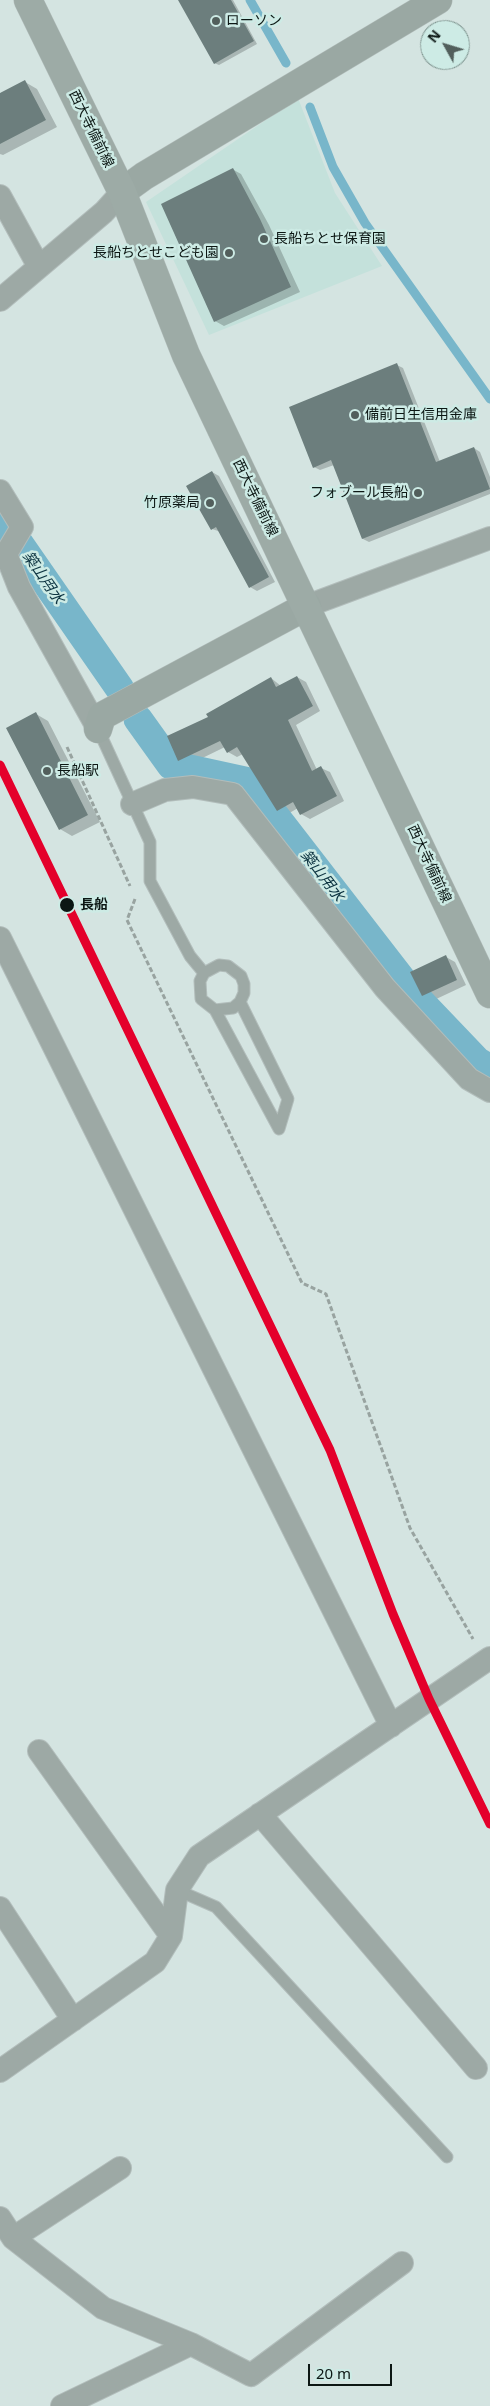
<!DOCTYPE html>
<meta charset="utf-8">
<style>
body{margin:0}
#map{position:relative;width:490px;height:2406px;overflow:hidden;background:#d4e4e1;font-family:"Noto Sans",sans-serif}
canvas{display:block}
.north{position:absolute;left:420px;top:20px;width:50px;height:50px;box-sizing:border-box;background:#cdebe5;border:1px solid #809691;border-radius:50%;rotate:309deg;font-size:14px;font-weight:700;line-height:20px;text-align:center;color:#0c1714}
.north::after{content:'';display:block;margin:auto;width:18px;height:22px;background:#525f5c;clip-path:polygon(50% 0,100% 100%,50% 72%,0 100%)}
.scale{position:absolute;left:308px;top:2364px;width:84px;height:22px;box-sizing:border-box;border:2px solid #0c1714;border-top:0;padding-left:6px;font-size:15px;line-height:18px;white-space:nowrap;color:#0c1714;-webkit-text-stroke:4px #cdebe5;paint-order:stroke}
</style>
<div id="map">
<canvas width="490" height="2406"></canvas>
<div class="north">N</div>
<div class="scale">20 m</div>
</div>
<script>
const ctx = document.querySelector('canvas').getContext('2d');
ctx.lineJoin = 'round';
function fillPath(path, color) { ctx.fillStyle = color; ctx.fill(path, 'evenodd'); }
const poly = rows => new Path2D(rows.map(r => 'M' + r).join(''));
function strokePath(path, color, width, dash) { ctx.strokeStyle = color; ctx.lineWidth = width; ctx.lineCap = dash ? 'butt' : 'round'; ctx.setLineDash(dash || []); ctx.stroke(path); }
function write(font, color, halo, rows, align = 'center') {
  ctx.font = font + ' "Noto Sans","Noto Sans JP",sans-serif'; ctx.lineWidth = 5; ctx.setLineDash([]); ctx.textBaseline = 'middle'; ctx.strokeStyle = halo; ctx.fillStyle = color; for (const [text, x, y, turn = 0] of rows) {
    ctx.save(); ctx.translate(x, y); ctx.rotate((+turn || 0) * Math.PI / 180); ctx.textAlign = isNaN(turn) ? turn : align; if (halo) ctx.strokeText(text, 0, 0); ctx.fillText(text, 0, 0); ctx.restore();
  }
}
fillPath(poly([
 [298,98,335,193,382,266,209,335,146,202]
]), '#c4e1db');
fillPath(poly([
 [179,0,233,0,257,44,219,65,214,63],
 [25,82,37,89,57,127,3,155,0,154,0,95],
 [232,169,241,174,269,225,300,292,224,326,215,321],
 [397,365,403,368,440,462,474,448,480,452,490,477,490,494,369,542,363,539,334,465,320,470,314,467],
 [212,472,219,476,275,582,257,591,250,587,221,532,212,529],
 [297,677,306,682,320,711,296,725,317,770,321,768,330,772,344,801,310,819,301,814,298,808,286,815,278,810,243,754,237,757,228,752,225,747,188,765,179,760,210,718,271,678,281,686],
 [36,714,48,721,100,822,72,836,60,829],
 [446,957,455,962,466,985,432,1001,423,996]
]), '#0003');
strokePath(poly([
 [250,0,286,63],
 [310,107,333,167,365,223,490,399]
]), '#78b6ca', 9);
strokePath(poly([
 [0,516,120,689],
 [138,719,171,765,249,782,413,994,477,1061,490,1069]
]), '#78b6ca', 29);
fillPath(poly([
 [178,0,231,0,254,41,214,64],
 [25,80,46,120,0,144,0,93],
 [233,168,260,219,291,287,214,322,161,204],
 [397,363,436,462,474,447,490,489,362,539,331,460,313,468,289,407],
 [212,471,269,577,249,588,216,527,211,530,186,486],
 [297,676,313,706,288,720,312,771,321,766,337,796,300,815,293,802,277,811,237,747,227,753,220,741,178,761,167,736,208,717,206,714,271,677,276,687],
 [36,712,88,815,59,830,6,728],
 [446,955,457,980,422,996,410,972]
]), '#6c7e7d');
const lane = poly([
 [98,729,150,842,150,881,190,956,204,973],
 [240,1002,288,1099,279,1129],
 [215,1010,233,1008,240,1002,244,993,244,984,241,976,228,966,219,965,204,973,200,981,201,999,215,1010,279,1129],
 [177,1890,216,1907,447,2157]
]);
const street = poly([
 [0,196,39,267],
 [0,300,104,212,122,192],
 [0,491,22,527,6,554,19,587,98,729],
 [307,606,490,538],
 [132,804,165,790,193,787,233,794,385,988,469,1079,490,1091],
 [0,938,391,1726],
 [39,1751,171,1936],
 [260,1814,476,2068],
 [0,1908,73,2020],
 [0,2071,155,1962,171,1936,177,1890,199,1856,490,1658],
 [0,2218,13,2238,103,2308,191,2344,251,2375,402,2263],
 [13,2238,120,2168],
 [62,2406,191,2344]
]);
const secondary = poly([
 [122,192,144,176,438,0],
 [98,729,102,716,307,606]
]);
const primary = poly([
 [28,0,122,192,186,355,490,994]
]);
strokePath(lane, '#b2bdbb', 13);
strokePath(street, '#b2bdbb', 24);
strokePath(secondary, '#b2bdbb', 29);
strokePath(primary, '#b2bdbb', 29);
strokePath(poly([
 [67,747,130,886],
 [135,899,127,920,302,1283,326,1294,410,1528,473,1639]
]), '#98a3a0', 3, [5, 2.5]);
strokePath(lane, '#9da9a5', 11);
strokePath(street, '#9da9a5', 22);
strokePath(secondary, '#9aa8a3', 28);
strokePath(primary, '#9daba6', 28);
strokePath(poly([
 [0,765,330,1450,393,1614,429,1699,490,1824]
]), '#e4002b', 9);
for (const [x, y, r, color] of [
 [216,21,5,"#525f5c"],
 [264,239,5,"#525f5c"],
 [229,253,5,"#525f5c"],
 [355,415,5,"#525f5c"],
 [418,493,5,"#525f5c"],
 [210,503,5,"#525f5c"],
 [47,771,5,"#525f5c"],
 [67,905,8,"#0c1714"]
]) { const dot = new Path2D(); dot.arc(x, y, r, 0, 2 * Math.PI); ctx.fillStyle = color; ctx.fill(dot); strokePath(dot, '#cdebe5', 2); }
write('14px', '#0c1714', '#cdebe5', [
 ["ローソン",226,21],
 ["長船ちとせ保育園",274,239],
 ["長船ちとせこども園",219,253,"right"],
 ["備前日生信用金庫",365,415],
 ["フォブール長船",408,493,"right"],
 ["竹原薬局",200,503,"right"],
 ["長船駅",57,771]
], 'left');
write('14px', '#0c1714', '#cdebe5', [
 ["西大寺備前線",91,129,64],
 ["西大寺備前線",255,498,64],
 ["西大寺備前線",429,864,65]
]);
write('bold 14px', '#0c1714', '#cdebe5', [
 ["長船",80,905]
], 'left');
write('italic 15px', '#0c3340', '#cdebe5', [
 ["築山用水",43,578,55],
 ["築山用水",322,876,52]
]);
</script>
